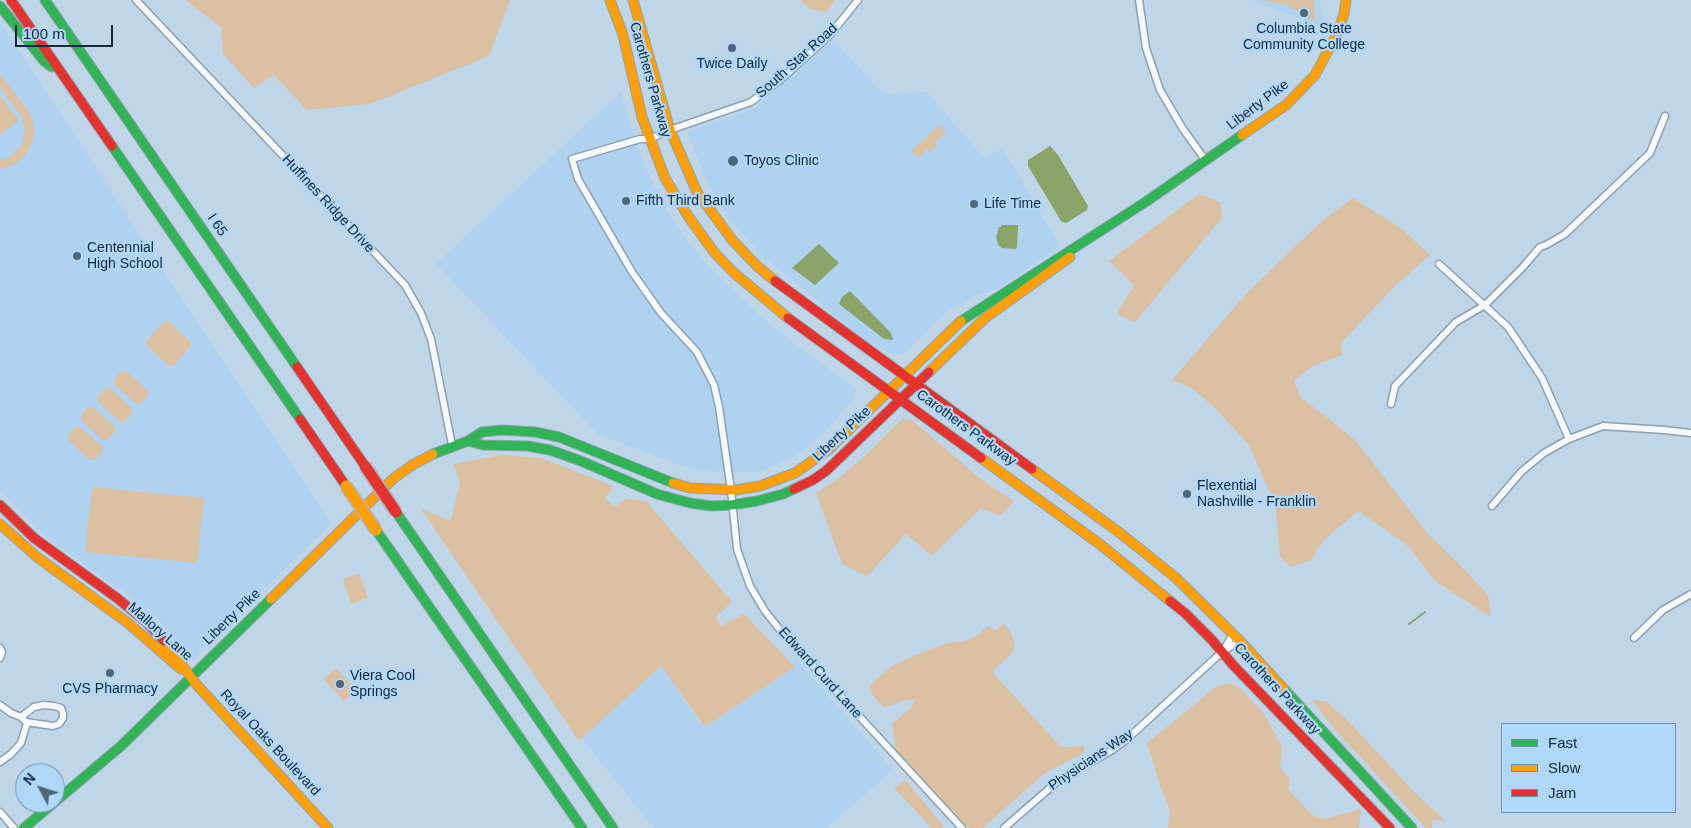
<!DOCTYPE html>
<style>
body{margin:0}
#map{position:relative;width:1691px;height:828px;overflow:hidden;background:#bfd6e8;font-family:Arial,sans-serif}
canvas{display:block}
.legend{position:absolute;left:1501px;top:723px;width:175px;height:90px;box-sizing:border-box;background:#aed7f9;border:1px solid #7091ac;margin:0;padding:6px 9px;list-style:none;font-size:15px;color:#142839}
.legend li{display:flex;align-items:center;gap:10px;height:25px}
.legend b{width:25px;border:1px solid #7091ac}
.north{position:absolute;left:15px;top:763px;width:50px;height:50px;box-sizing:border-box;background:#aed7f9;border:1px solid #7091ac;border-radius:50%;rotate:310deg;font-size:14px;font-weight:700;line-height:20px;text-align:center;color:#142839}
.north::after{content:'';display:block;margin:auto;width:18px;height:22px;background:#506576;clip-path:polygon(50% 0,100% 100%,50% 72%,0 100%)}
.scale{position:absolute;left:15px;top:25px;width:98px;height:22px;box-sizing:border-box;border:2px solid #142839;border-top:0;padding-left:6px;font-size:15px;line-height:18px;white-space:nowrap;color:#142839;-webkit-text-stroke:4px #aed7f9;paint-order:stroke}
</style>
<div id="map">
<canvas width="1691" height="828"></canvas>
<ul class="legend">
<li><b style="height:6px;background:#30b455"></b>Fast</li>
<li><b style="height:6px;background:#ff9f0a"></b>Slow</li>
<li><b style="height:6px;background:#e5322d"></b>Jam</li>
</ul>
<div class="north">N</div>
<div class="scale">100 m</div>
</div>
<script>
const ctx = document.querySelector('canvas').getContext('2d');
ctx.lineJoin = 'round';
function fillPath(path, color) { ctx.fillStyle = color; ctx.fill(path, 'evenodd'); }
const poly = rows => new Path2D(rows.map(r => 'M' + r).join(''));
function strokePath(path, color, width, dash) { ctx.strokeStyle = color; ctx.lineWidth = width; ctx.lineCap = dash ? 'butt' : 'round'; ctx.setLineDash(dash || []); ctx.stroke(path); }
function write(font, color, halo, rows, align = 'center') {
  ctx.font = font + ' Arial,sans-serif'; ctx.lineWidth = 4.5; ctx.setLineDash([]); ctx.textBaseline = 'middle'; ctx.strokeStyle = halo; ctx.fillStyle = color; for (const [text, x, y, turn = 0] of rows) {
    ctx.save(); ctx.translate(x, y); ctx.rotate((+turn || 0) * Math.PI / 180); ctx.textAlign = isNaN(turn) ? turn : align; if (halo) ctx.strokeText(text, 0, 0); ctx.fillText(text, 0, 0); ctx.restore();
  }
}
fillPath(poly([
 [1251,0,1320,0,1322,26],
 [0,23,331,523,194,659,149,609,50,540,0,490],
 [833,40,884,94,927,92,984,158,1003,149,1060,246,999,288,977,295,947,312,903,354,893,355,866,341,764,257,732,222,708,183,687,132,755,108],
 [621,92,635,140,650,178,676,225,706,264,770,325,856,389,854,399,823,434,797,455,758,472,713,472,682,466,598,434,436,264],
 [796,659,893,770,826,828,654,828,581,737,660,664,701,725]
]), '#aed2ef');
fillPath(poly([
 [185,0,510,0,489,56,370,104,307,110,274,75,254,88,223,54,221,27],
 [800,0,835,0,827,12,811,9],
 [1263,0,1314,0,1315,21,1287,5],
 [0,74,29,111,33,122,34,134,31,145,24,157,13,165,0,169,0,160,10,157,20,147,23,141,25,129,22,117,0,88],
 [0,96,19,120,0,135],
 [939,125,946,133,935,142,937,145,930,152,927,149,918,158,911,151],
 [1199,194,1220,202,1222,218,1135,322,1117,314,1134,285,1109,261],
 [1353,198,1402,229,1430,255,1396,285,1341,343,1342,355,1313,366,1294,380,1301,398,1324,415,1356,441,1428,534,1461,566,1488,595,1491,617,1435,581,1406,544,1358,511,1323,541,1311,560,1291,567,1280,557,1276,507,1249,445,1215,408,1193,389,1172,380,1246,294,1323,220],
 [168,321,191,342,191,346,173,366,169,366,147,346,146,341,164,322],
 [121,371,126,371,148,391,148,395,141,404,136,404,114,384,114,380],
 [110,388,132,409,132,413,124,422,120,422,98,402,97,397,105,389],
 [88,407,93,407,115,427,115,431,107,440,103,440,81,420,81,416],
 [902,419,912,420,982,480,1014,501,1000,516,981,508,932,556,906,534,867,576,842,564,816,493,839,478,865,456],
 [75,427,80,427,103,447,103,451,95,460,90,460,68,440,68,436],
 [501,455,541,458,613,486,605,499,615,507,625,499,646,501,732,602,716,617,721,626,744,614,795,667,705,727,661,666,579,741,421,509,451,521,460,481,453,464],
 [92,487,204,498,197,563,85,552],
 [359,573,368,598,351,604,343,579],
 [1004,624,1011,633,1015,644,1012,653,992,672,1061,747,1083,746,1085,752,1045,773,985,826,982,828,971,828,965,825,896,753,892,724,911,708,915,699,902,701,884,708,872,694,870,684,894,665,930,649,948,643,965,641,978,635,988,626,995,630],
 [336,668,356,690,344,701,323,679],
 [1230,683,1242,690,1264,714,1282,746,1280,768,1290,779,1288,789,1312,815,1324,819,1361,809,1359,828,1168,828,1170,810,1160,785,1147,743,1216,687],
 [1312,700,1326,701,1349,722,1415,793,1446,821,1432,820,1432,828,1426,828,1336,731],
 [906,780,945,828,932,828,894,788]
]), '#dcc0a2');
fillPath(poly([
 [1050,146,1058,155,1088,206,1087,210,1066,223,1061,221,1028,166,1028,160],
 [1001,225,1018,225,1017,247,1016,249,1001,248,1001,247,999,246,996,238,999,227,1001,227],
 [819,244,839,263,815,285,792,268],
 [850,291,891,333,893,340,884,339,839,304,842,297]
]), '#89a466');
strokePath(poly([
 [1409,624,1425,612]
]), '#89a466', 2);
const street = poly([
 [136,0,405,285,421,313,431,339,452,445],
 [858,0,829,36,779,81,751,102,670,130,650,139,640,139,572,159,578,179,632,272,661,313,697,352,714,385,719,407,731,490,737,549,750,586,765,611,780,630,962,828],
 [1139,0,1146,48,1160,90,1183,129,1206,161],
 [1439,264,1508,327,1542,378,1569,439],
 [1391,404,1395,386,1456,322,1485,305,1523,267,1540,247,1546,245,1565,234,1650,153,1665,116],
 [1492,506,1521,472,1544,453,1569,439,1603,426,1664,430,1691,433],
 [1634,638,1663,610,1691,594],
 [0,648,2,652,0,658],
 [1223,651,1233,634],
 [0,705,11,713,21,717,27,723,21,743,11,754,0,762],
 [21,717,34,707,43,705,54,706,61,708,63,713,63,718,59,724,53,726,26,722],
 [0,812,14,828],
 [1004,828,1057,782,1112,750,1126,740,1222,652,1240,641]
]);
const fast = poly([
 [45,0,297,367],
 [0,6,44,61,52,67],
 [112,146,300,419],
 [961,321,1147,201,1242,135],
 [468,441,483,445,528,446,550,450,581,461,657,494,690,503,712,506,731,505,757,501,783,494,794,489],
 [433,454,468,441,482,432,502,430,535,432,559,437,673,483],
 [396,512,613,828],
 [376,530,582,828],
 [1284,689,1412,828],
 [24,828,121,746,271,599]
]);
const slow = poly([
 [610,0,623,35,642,117,665,178,688,216,714,252,733,272,788,318],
 [633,0,670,130,697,192,733,241,757,266,775,281],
 [1242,135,1286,105,1315,75,1337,34,1344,14,1346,0],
 [929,372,985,318,1070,257],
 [981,458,1101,545,1170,601],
 [1032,469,1120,533,1175,577,1240,641,1284,689],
 [673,483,690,488,736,490,760,486,795,473,828,450,961,321],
 [0,524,37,557,128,623,181,669],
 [271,599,394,478,414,464,433,454],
 [164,641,196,684,328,828]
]);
const jam = poly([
 [11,0,112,146],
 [775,281,1032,469],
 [788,318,981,458],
 [297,367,365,466],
 [300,419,346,486],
 [794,489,813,480,826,471,929,372],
 [0,505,34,538,117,598,146,622,164,641],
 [1170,601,1186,614,1212,640,1233,665,1390,828]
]);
strokePath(street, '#8ca0af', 9);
strokePath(fast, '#8ca0af', 11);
strokePath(slow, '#8ca0af', 11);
strokePath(jam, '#8ca0af', 11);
strokePath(street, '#f5f9fc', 6);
strokePath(fast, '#30b455', 9);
strokePath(slow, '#ff9f0a', 9);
strokePath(jam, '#e5322d', 9);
const slowBridge = poly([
 [346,486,376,530]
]);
const jamBridge = poly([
 [365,466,396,512]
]);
strokePath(slowBridge, '#a8b6c0', 14, []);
strokePath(jamBridge, '#a8b6c0', 14, []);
strokePath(slowBridge, '#ff9f0a', 11);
strokePath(jamBridge, '#e5322d', 11);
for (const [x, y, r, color] of [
 [1304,13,5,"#506576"],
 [732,48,5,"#506576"],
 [733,161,6,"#506576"],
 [626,201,5,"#506576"],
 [974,204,5,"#506576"],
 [77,256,5,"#506576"],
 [1187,494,5,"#506576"],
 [110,673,5,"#506576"],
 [340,684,5,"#506576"]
]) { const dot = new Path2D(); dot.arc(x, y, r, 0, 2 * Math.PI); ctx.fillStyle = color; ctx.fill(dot); strokePath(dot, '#aed7f9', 2); }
write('14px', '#142839', '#aed7f9', [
 ["Columbia State",1304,29,"center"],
 ["Community College",1304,45,"center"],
 ["Twice Daily",732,64,"center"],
 ["Toyos Clinic",744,161],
 ["Fifth Third Bank",636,201],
 ["Life Time",984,204],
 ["Centennial",87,248],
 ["High School",87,264],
 ["Flexential",1197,486],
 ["Nashville - Franklin",1197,502],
 ["Viera Cool",350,676],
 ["Springs",350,692],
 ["CVS Pharmacy",110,689,"center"]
], 'left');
write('14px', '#142839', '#aed7f9', [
 ["South Star Road",797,61,-42],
 ["Carothers Parkway",650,80,74],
 ["Liberty Pike",1258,105,-37],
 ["Huffines Ridge Drive",328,204,47],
 ["I 65",217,225,56],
 ["Carothers Parkway",966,428,36],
 ["Liberty Pike",842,434,-43],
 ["Liberty Pike",232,617,-44],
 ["Mallory Lane",160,632,41],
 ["Edward Curd Lane",820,673,48],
 ["Carothers Parkway",1277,689,47],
 ["Royal Oaks Boulevard",270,743,47],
 ["Physicians Way",1091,760,-34]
]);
</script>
